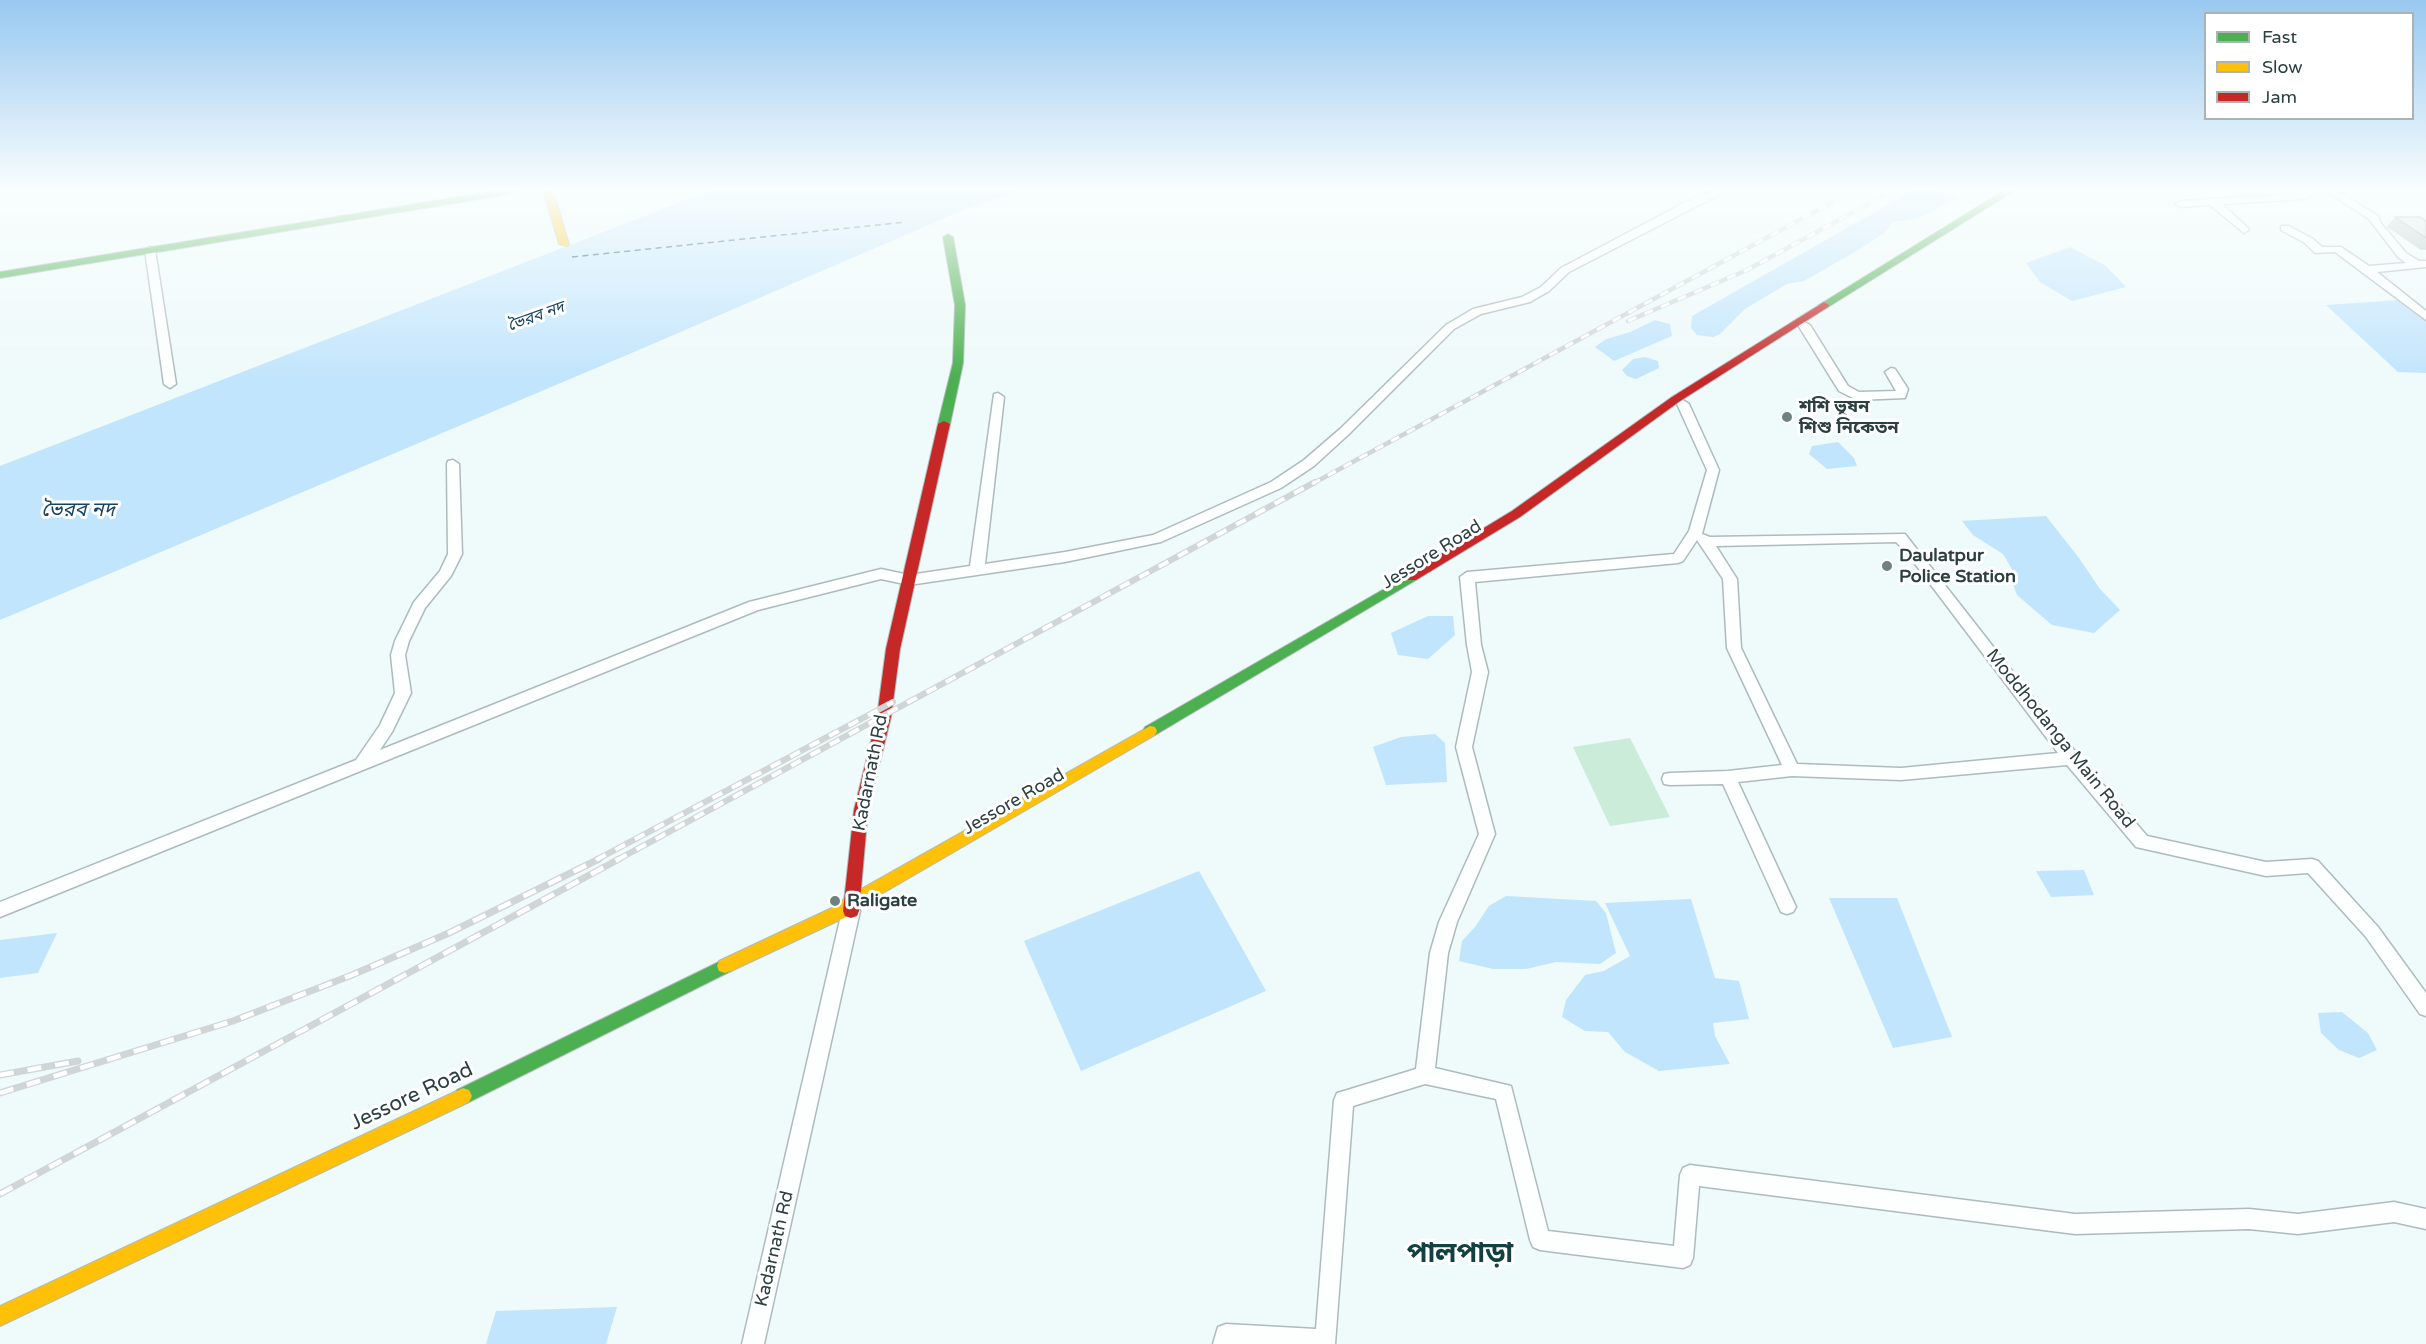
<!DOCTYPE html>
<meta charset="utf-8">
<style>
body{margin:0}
#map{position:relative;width:2426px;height:1344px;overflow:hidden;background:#effafa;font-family:"Varela Round",sans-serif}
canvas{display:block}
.legend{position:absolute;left:2204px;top:12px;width:210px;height:108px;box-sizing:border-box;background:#fff;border:2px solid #abb3b3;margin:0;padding:8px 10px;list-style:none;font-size:18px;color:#2c4040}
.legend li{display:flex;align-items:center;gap:12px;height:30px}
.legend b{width:30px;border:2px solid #abb3b3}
</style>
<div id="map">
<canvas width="2426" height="1344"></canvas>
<ul class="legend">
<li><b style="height:8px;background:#4caf50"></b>Fast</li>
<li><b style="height:8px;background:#ffc107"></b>Slow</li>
<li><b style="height:8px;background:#c62828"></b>Jam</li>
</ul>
</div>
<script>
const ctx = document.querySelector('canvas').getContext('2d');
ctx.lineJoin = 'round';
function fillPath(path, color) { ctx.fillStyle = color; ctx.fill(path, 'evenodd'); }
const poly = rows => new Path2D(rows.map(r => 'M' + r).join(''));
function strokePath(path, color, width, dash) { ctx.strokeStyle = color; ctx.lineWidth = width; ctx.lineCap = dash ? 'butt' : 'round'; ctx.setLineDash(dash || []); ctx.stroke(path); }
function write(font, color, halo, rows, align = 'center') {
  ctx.font = font + ' "Varela Round","Noto Sans Bengali",sans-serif'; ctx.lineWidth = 6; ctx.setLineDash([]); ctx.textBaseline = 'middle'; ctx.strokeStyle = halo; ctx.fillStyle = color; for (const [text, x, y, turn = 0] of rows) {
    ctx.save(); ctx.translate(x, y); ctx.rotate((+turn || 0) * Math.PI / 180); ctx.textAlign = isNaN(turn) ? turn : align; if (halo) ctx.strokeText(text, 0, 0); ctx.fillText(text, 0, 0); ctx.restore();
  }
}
fillPath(poly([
 [1630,738,1670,817,1610,826,1573,747]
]), '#caecd8');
fillPath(poly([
 [709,191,1023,191,968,208,641,349,0,620,0,466],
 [1912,191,1941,191,1956,198,1917,219,1892,222,1886,232,1855,252,1804,281,1787,284,1745,309,1720,334,1713,337,1697,335,1691,328,1692,316],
 [2070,247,2106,266,2126,287,2072,301,2040,282,2026,263],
 [2399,300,2426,322,2426,373,2398,372,2326,305],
 [1655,320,1670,324,1672,336,1614,361,1595,347,1606,339,1630,332],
 [1645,357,1658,361,1659,368,1636,379,1627,376,1622,370,1633,359],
 [1838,442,1854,458,1857,466,1827,469,1809,454,1812,446],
 [2046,516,2079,558,2100,589,2120,610,2094,633,2052,625,2017,595,2012,582,2013,571,2003,554,1973,535,1962,521],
 [1428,616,1453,616,1455,635,1428,659,1398,655,1391,633],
 [1435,734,1445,743,1447,782,1386,785,1373,747,1401,737],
 [2084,870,2094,895,2051,897,2036,871],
 [1199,871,1266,991,1081,1071,1024,941],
 [1506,896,1596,901,1606,913,1616,953,1600,964,1556,962,1526,969,1493,969,1459,961,1462,941,1475,927,1489,906],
 [1829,898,1897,898,1952,1037,1893,1048],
 [1691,899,1715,978,1739,981,1749,1019,1713,1023,1715,1036,1730,1064,1659,1071,1625,1052,1608,1032,1585,1031,1562,1017,1566,1000,1585,975,1604,971,1630,956,1605,903],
 [57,933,38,973,0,978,0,940],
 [2342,1012,2368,1033,2377,1050,2359,1058,2339,1050,2321,1033,2318,1013],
 [617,1307,606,1344,486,1344,496,1311]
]), '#c1e5fc');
strokePath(poly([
 [572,257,906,222]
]), '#16435f', 1.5, [6, 4.5]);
const street = poly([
 [1712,191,1726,191,1569,272,1549,291,1530,302,1481,314,1454,329,1348,435,1314,466,1281,488,1161,542,1065,562,909,585,881,579,758,610,0,917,0,902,356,760,380,725,395,693,391,655,395,641,414,602,440,571,448,554,447,464,448,461,453,460,459,464,462,554,451,576,425,608,409,641,405,655,411,693,392,732,380,750,749,602,881,569,909,575,970,566,994,394,998,393,1004,397,985,564,1065,552,1153,535,1271,482,1304,460,1340,429,1446,325,1473,309,1522,297,1541,287,1561,268,1697,196,1712,191],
 [2293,191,2304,191,2310,196,2305,199,2222,204,2248,228,2249,230,2244,233,2210,205,2180,207,2175,204,2180,201,2295,194,2293,191],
 [2326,191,2338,191,2378,216,2380,222,2406,253,2419,261,2426,261,2426,267,2377,272,2426,311,2426,320,2335,252,2315,253,2305,243,2281,230,2281,226,2289,226,2313,239,2322,247,2341,247,2369,266,2406,263,2398,257,2369,219,2326,191],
 [150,247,155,250,176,384,170,388,164,384,145,250,150,247],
 [1804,322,1810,325,1848,386,1859,392,1896,391,1885,372,1891,368,1895,369,1908,389,1905,398,1857,400,1839,391,1798,325,1804,322],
 [1683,400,1689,404,1719,470,1702,534,1710,537,1905,534,2077,754,2147,836,2266,862,2312,859,2318,861,2378,927,2426,993,2426,1016,2420,1014,2366,937,2308,873,2266,876,2136,847,2067,765,1901,780,1792,776,1738,782,1796,907,1793,912,1787,914,1781,912,1723,784,1670,785,1664,784,1662,779,1664,774,1670,773,1728,771,1782,765,1727,648,1723,579,1697,540,1683,561,1678,563,1475,582,1481,645,1488,672,1472,747,1495,834,1457,922,1448,953,1435,1068,1511,1086,1548,1231,1674,1246,1680,1175,1683,1168,1690,1165,2075,1214,2249,1209,2298,1214,2394,1202,2426,1209,2426,1229,2394,1222,2298,1234,2249,1229,2075,1234,1699,1186,1693,1258,1690,1265,1683,1268,1540,1250,1533,1247,1530,1240,1496,1099,1425,1084,1353,1106,1335,1344,1213,1344,1218,1327,1226,1324,1316,1329,1334,1100,1337,1093,1344,1091,1416,1069,1430,953,1439,922,1479,834,1456,747,1472,672,1467,645,1460,577,1467,572,1674,554,1689,531,1707,470,1677,404,1683,400],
 [1896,542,1906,552,2058,753,1901,768,1797,764,1741,648,1737,579,1716,546,1896,542],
 [851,904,857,906,860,911,764,1344,742,1344,842,911,845,906,851,904]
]);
const fast = poly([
 [494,191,515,191,510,194,0,278,0,272,494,191],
 [2003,191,2014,191,1828,307,1824,308,1819,305,2003,191],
 [948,234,953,237,965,305,963,363,950,424,944,427,938,424,953,363,955,305,943,237,948,234],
 [1412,573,1416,574,1418,577,1416,580,1155,735,1145,735,1143,731,1145,727,1412,573],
 [725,959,731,961,733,966,731,971,469,1102,463,1104,457,1102,454,1096,457,1090,725,959]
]);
const slow = poly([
 [543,191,553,191,569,244,567,246,559,244,543,191],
 [1150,726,1155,727,1157,731,1155,735,859,907,846,917,731,971,725,973,719,971,717,966,719,961,834,907,847,897,1150,726],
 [463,1088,469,1090,472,1096,469,1102,0,1326,0,1306,463,1088]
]);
const jam = poly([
 [1824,302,1829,305,1828,307,1680,401,1520,517,1416,580,1408,580,1406,577,1408,574,1512,511,1672,397,1824,302],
 [944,421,950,424,900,649,891,717,868,810,859,911,857,916,851,918,845,916,843,911,854,810,877,717,886,649,938,424,944,421]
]);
strokePath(street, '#aebbbc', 3);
strokePath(fast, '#aebbbc', 2);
strokePath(slow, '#aebbbc', 2);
strokePath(jam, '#aebbbc', 2);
fillPath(street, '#fdfefe');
fillPath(fast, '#4caf50');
fillPath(slow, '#ffc107');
fillPath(jam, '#c62828');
const railFar2 = poly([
 [1628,321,1747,270,1892,191],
 [1312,484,1853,191]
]);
const railFar1 = poly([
 [596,860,893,702],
 [617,860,1315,482]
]);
const rail = poly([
 [0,1075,78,1061],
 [0,1093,233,1021,352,975,449,933,599,859],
 [0,1194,619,859]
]);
strokePath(railFar2, '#d0d5d5', 4.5);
strokePath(railFar1, '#d0d5d5', 6);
strokePath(rail, '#d0d5d5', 7);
strokePath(railFar2, '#fff', 3, [9]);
strokePath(railFar1, '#fff', 4, [11]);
strokePath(rail, '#fff', 4.5, [14]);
fillPath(poly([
 [2395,217,2426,221,2426,250,2421,250,2387,227]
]), '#b5c2bf');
const building = poly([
 [2395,217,2420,217,2426,221,2426,238,2395,217]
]);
fillPath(building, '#d3e1de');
strokePath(building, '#949e9b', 1.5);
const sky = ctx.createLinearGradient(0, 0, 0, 379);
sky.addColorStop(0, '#98c8f0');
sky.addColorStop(0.5, '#f8fdfd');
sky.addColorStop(1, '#f8fdfd00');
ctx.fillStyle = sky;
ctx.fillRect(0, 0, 2426, 379);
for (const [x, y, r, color] of [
 [1787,417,6,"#708181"],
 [1887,566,6,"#708181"],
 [835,901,6,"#708181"]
]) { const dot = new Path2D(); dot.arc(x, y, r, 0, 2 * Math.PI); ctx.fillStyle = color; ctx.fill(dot); strokePath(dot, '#fff', 2); }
write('italic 16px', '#16435f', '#fff', [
 ["ভৈরব নদ",536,317,-20]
]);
write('bold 18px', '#2c4040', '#fff', [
 ["শশি ভূষন",1799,407],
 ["শিশু নিকেতন",1799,428],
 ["Daulatpur",1899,556],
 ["Police Station",1899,577],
 ["Raligate",847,901]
], 'left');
write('18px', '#2c4040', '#fff', [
 ["Jessore Road",1432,555,-32],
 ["Moddhodanga Main Road",2060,739,51],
 ["Kadarnath Rd",871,773,-79],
 ["Jessore Road",1014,802,-30],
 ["Kadarnath Rd",775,1249,-77]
]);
write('italic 20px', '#16435f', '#fff', [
 ["ভৈরব নদ",78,511]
]);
write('21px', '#2c4040', '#fff', [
 ["Jessore Road",412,1097,-25]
]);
write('bold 28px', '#124142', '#fff', [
 ["পালপাড়া",1460,1255]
]);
</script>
